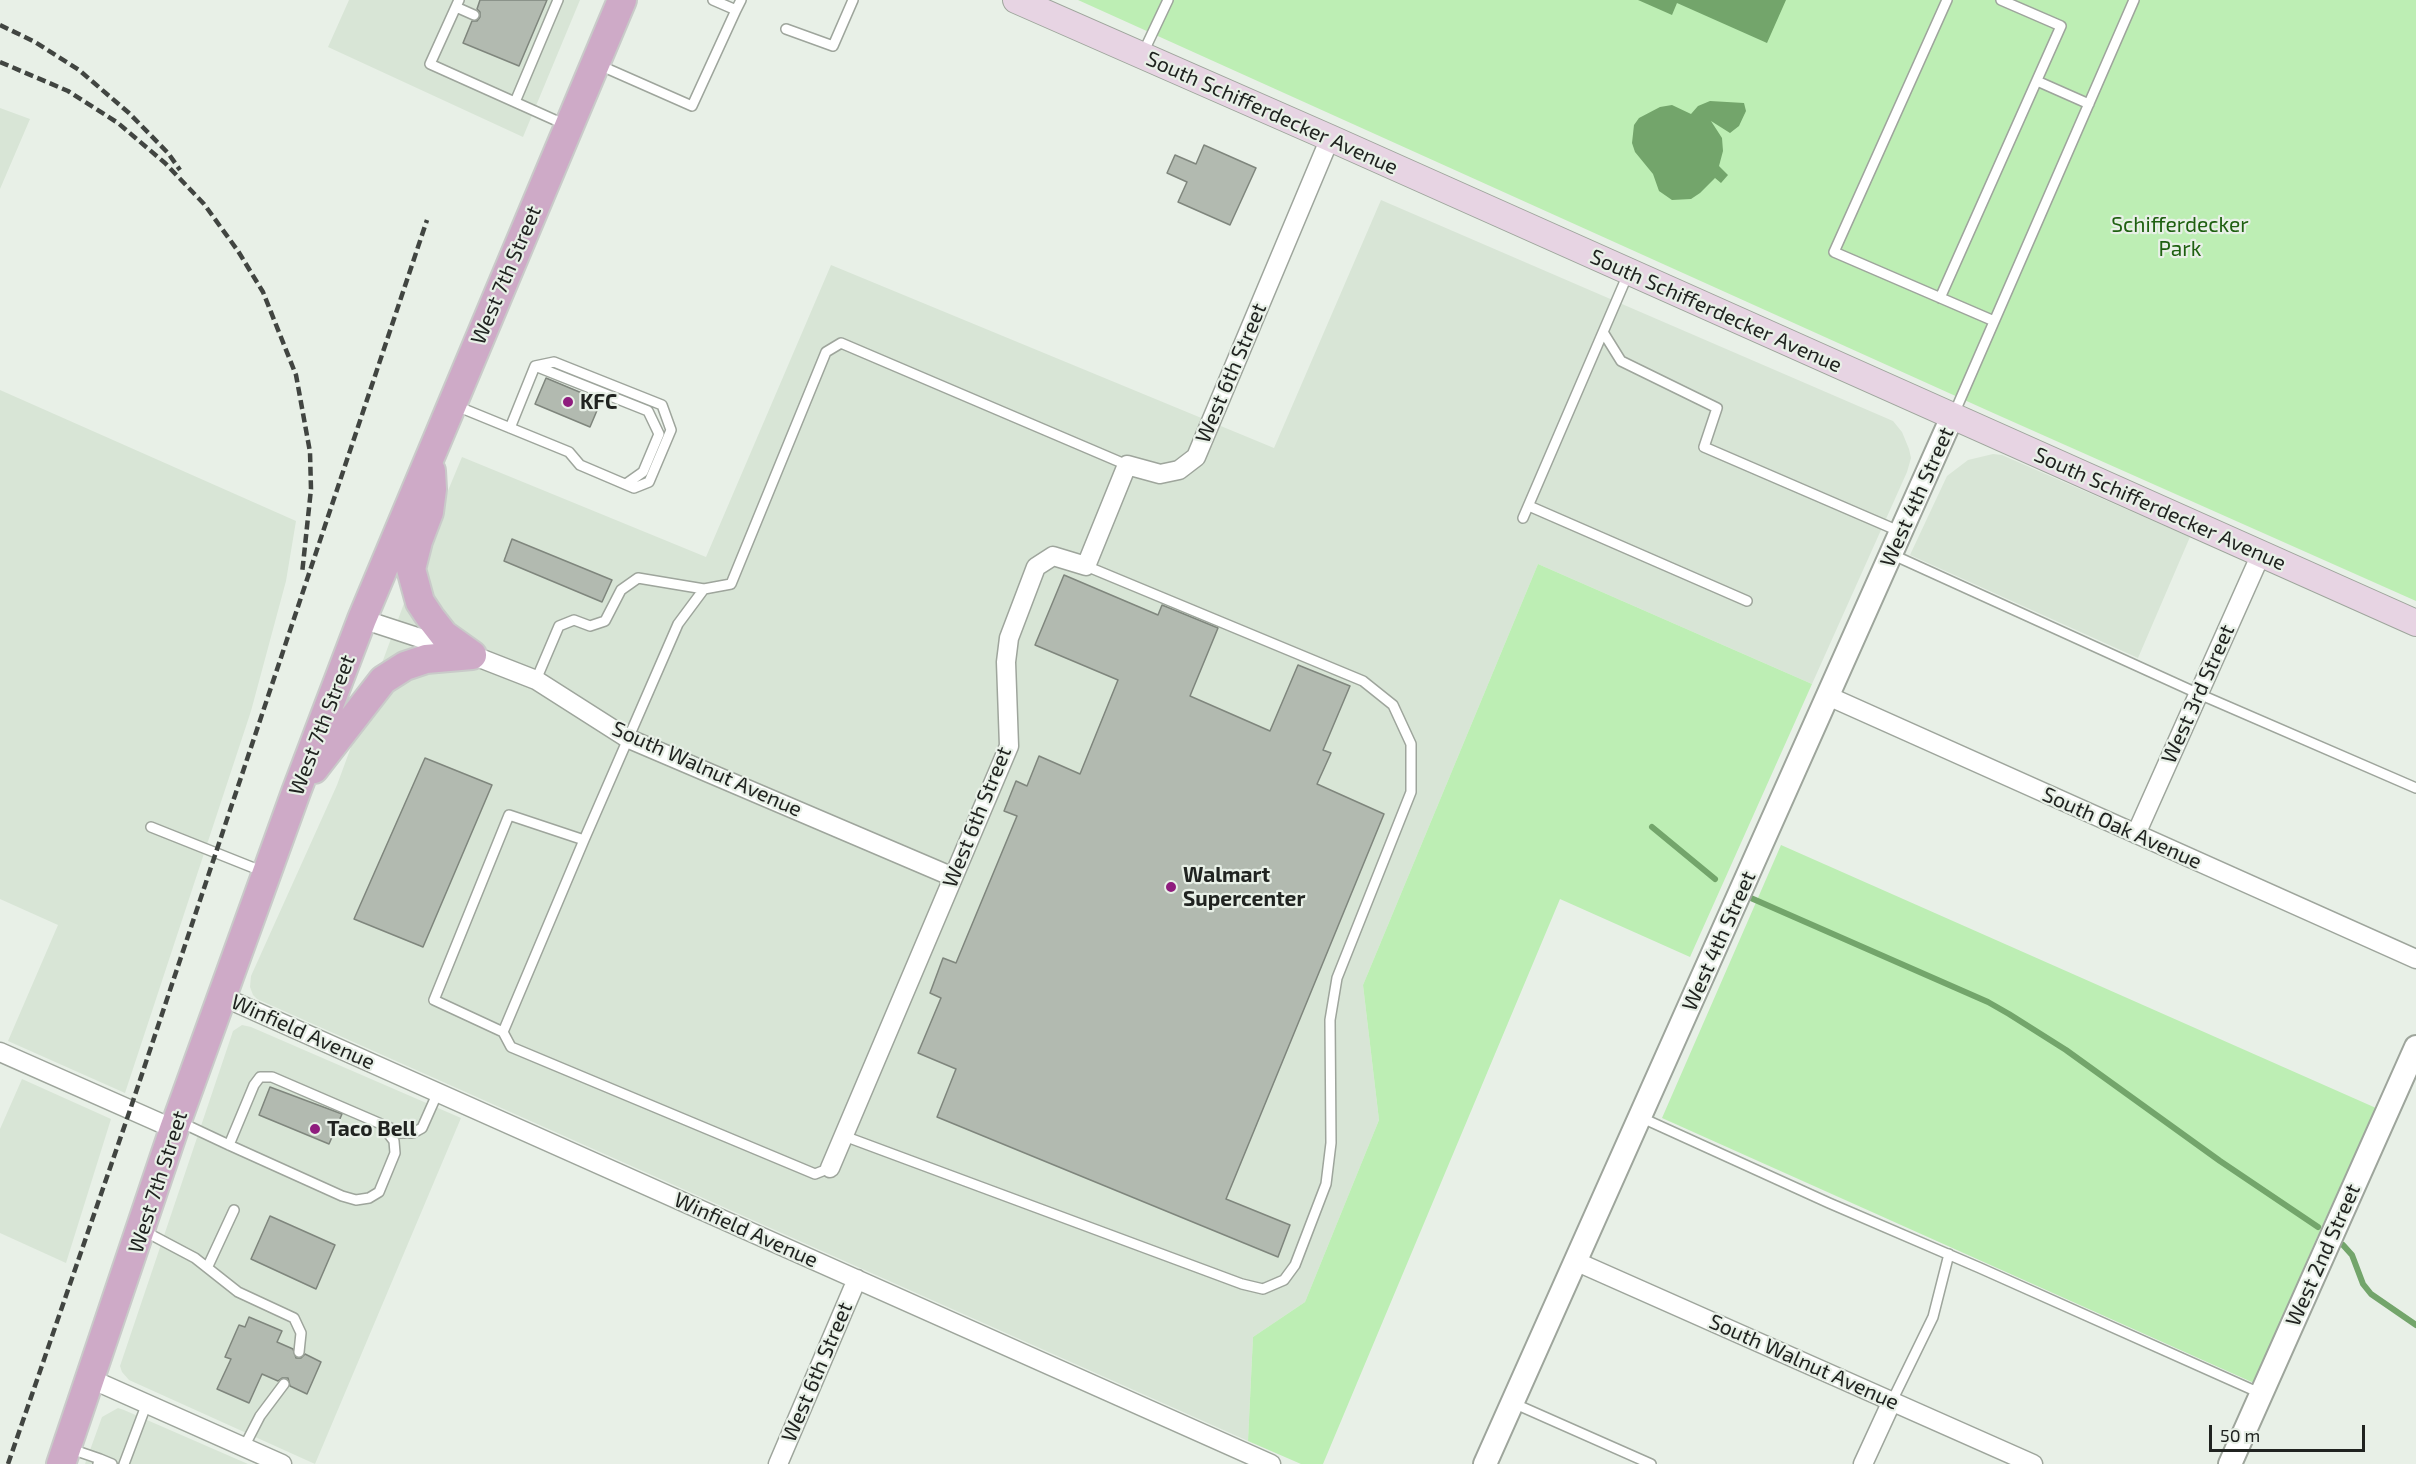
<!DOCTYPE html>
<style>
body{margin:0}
#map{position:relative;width:2416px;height:1464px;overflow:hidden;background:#e8f0e7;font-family:"Exo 2",sans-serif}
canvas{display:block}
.scale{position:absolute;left:2209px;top:1425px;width:156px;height:27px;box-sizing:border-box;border:3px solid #202320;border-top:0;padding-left:8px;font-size:18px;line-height:21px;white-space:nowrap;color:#202320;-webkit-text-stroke:4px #e8f0e7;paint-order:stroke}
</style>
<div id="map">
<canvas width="2416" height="1464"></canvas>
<div class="scale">50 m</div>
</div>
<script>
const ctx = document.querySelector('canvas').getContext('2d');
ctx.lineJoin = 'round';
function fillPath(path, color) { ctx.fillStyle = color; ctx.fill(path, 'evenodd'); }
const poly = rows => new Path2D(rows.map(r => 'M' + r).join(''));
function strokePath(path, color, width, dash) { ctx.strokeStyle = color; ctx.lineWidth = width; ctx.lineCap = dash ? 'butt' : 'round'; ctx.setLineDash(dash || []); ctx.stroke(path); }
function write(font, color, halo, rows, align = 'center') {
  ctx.font = font + ' "Exo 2",sans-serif'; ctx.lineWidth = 4.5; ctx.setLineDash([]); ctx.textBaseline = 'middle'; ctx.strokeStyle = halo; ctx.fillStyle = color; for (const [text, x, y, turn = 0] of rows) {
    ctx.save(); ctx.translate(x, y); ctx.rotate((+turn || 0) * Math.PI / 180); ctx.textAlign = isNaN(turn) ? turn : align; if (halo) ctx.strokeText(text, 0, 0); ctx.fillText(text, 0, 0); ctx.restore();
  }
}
fillPath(poly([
 [349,0,580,0,523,137,328,47],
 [0,108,30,119,0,189],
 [1381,200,1893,421,1902,432,1909,449,1911,458,1907,472,1812,684,1538,564,1363,985,1379,1120,1305,1302,1253,1337,1248,1441,257,999,253,995,250,987,251,976,337,785,427,541,462,457,706,557,831,265,1274,448],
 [0,390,296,521,286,581,251,711,125,1093,8,1041,58,925,0,899],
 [1993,454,2002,455,2190,537,2138,658,1910,555,1947,476,1968,460],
 [242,1025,251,1027,461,1118,315,1464,129,1380,122,1372,120,1366,231,1037,233,1031],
 [22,1079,111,1119,66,1263,0,1233,0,1129],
 [118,1408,124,1410,248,1464,85,1464,102,1417]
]), '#d8e5d6');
fillPath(poly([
 [1078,0,2416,0,2416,601,1991,412],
 [1538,564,1812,684,1690,957,1560,899,1323,1464,1301,1464,1248,1441,1253,1337,1305,1302,1379,1120,1363,985],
 [1781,845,2376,1108,2314,1244,2254,1383,1662,1118]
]), '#bdeeb4');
fillPath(poly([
 [1638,0,1786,0,1767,43,1677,3,1672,15],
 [1710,101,1744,103,1746,111,1739,126,1730,133,1711,121,1722,138,1723,151,1719,166,1728,175,1721,183,1715,178,1700,193,1691,199,1672,200,1659,191,1653,174,1635,152,1632,143,1634,125,1639,118,1660,107,1672,105,1691,114,1698,106]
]), '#73a56b');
strokePath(poly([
 [1652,827,1715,879],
 [1744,895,1988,1002,2009,1014,2066,1050,2220,1161,2318,1227],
 [2343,1245,2352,1255,2363,1284,2371,1294,2416,1325]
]), '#73a56b', 6);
const building = poly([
 [480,0,547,0,519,66,463,43,472,21,477,21,480,17,480,12,477,9,480,0],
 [1204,145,1256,168,1230,225,1178,202,1187,182,1167,173,1175,155,1196,164,1204,145],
 [546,378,601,401,590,427,535,404,546,378],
 [512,539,612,580,602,602,504,561,512,539],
 [1064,575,1158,615,1162,605,1218,628,1190,696,1270,731,1298,665,1350,686,1323,750,1331,753,1317,784,1384,814,1226,1199,1290,1225,1278,1257,937,1117,956,1069,918,1053,941,998,930,993,943,958,956,963,1017,816,1004,811,1016,781,1027,786,1039,756,1080,774,1118,680,1035,645,1064,575],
 [425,758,492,785,423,947,354,919,425,758],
 [270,1087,342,1114,329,1144,259,1115,270,1087],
 [270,1216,335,1245,316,1289,251,1259,270,1216],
 [249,1317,282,1331,277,1342,293,1349,296,1358,301,1358,305,1354,321,1362,307,1394,290,1386,288,1378,282,1378,278,1381,262,1374,249,1403,217,1389,231,1359,225,1357,239,1325,245,1327,249,1317]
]);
fillPath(building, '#b2bab0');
strokePath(building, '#7f867d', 1.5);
const service = poly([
 [459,0,430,64,566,125],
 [713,0,736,10,741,0],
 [1947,0,1834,252,1994,321],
 [456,7,474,15],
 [786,29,833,46,853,0],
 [1143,53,1168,0],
 [599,65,692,106,736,10],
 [2037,81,2089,104],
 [515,102,558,0],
 [1940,298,2061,26,2001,0],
 [1603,332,1621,361,1717,408,1704,447,1901,532],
 [535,366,648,411,659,434,643,472,626,484],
 [454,405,569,452,580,465,634,488,649,482,671,430,662,405,554,362,535,366,510,428],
 [1953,416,2134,0],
 [1529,506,1747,601],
 [1523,518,1628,274],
 [1891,554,2199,694,2416,788],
 [536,680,559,626,574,620,590,626,605,621,621,590,638,578,704,589],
 [151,827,264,872],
 [503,1032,434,1000,509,815,584,840],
 [1640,1117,1829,1203,1980,1268,2262,1394],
 [180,1122,229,1145,342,1196,356,1200,369,1198,379,1192,395,1153,394,1141,381,1124,272,1077,260,1077,254,1085,229,1145],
 [386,1126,401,1133,413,1133,422,1128,438,1092],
 [844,1136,1242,1284,1263,1289,1284,1280,1295,1265,1326,1184,1331,1143,1330,1020,1337,978,1411,792,1411,744,1393,705,1363,681,1086,566],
 [830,1168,815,1174,511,1047,503,1032,584,840,678,624,704,589,731,584,826,352,841,343,1127,465],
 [144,1231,195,1258,238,1292,294,1318,301,1333,299,1352],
 [208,1266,234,1210],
 [1892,1401,1933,1317,1949,1254],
 [1513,1403,1651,1464],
 [244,1447,260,1416,284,1384],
 [71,1449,100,1459],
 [98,1464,100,1459,112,1464],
 [124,1464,147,1403]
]);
const minor = poly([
 [362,619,472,655,536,680,627,738,953,877],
 [1828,696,2416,959],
 [2136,834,2261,554],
 [221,996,1271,1464],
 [0,1052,174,1129],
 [830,1168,1009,746,1006,662,1009,638,1036,567,1053,556,1086,566,1127,465,1160,474,1179,470,1196,457,1330,138],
 [1575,1261,2033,1464],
 [91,1379,282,1464],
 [778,1464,857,1279],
 [1863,1464,1892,1401]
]);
const tertiary = poly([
 [1485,1464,1952,417],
 [2230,1464,2416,1047]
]);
const secondary = poly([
 [1016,0,1330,138,2416,623]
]);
const primary = poly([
 [431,471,432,489,429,512,418,541,411,569,420,602,430,617,444,635,472,655],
 [314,769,383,680,405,666,426,659,472,655],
 [61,1464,174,1129,296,792,362,619,622,0]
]);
strokePath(service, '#9ea59c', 12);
strokePath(minor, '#9ea59c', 21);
strokePath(tertiary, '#9ea59c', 26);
strokePath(secondary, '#9ea59c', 28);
strokePath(primary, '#c9cac9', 32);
strokePath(service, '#fff', 9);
strokePath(minor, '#fff', 18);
strokePath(tertiary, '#fff', 22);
strokePath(secondary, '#e7d4e3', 26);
strokePath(primary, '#ceaac7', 28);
strokePath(poly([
 [0,25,35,42,79,70,129,113,168,153,180,170],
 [0,62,68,91,118,123,165,163,204,204,238,251,263,292,296,375,310,452,311,489,302,574],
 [8,1464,130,1110,427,220]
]), '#414541', 4.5, [9, 4.5]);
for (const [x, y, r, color] of [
 [568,402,6,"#8f1d7e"],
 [1171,887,6,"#8f1d7e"],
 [315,1129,6,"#8f1d7e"]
]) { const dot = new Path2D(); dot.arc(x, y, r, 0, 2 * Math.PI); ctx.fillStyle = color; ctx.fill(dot); strokePath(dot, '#e8f0e7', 2); }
write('21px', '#202320', '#e8f0e7', [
 ["South Schifferdecker Avenue",1272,113,24],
 ["West 7th Street",506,275,-67],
 ["South Schifferdecker Avenue",1716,311,24],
 ["West 6th Street",1231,373,-67],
 ["West 4th Street",1917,497,-66],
 ["South Schifferdecker Avenue",2160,509,24],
 ["West 3rd Street",2198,694,-66],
 ["West 7th Street",322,725,-69],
 ["South Walnut Avenue",707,769,24],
 ["West 6th Street",977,817,-68],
 ["South Oak Avenue",2122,828,24],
 ["West 4th Street",1719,941,-66],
 ["Winfield Avenue",303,1032,24],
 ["West 7th Street",158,1182,-72],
 ["Winfield Avenue",746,1230,24],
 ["West 2nd Street",2323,1255,-66],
 ["South Walnut Avenue",1804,1362,24],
 ["West 6th Street",817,1372,-67]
]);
write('21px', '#1e6010', '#e8f0e7', [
 ["Schifferdecker",2180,225],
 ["Park",2180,249]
]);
write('bold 21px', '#202320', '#e8f0e7', [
 ["KFC",580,402],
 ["Walmart",1183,875],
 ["Supercenter",1183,899],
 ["Taco Bell",327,1129]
], 'left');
</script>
